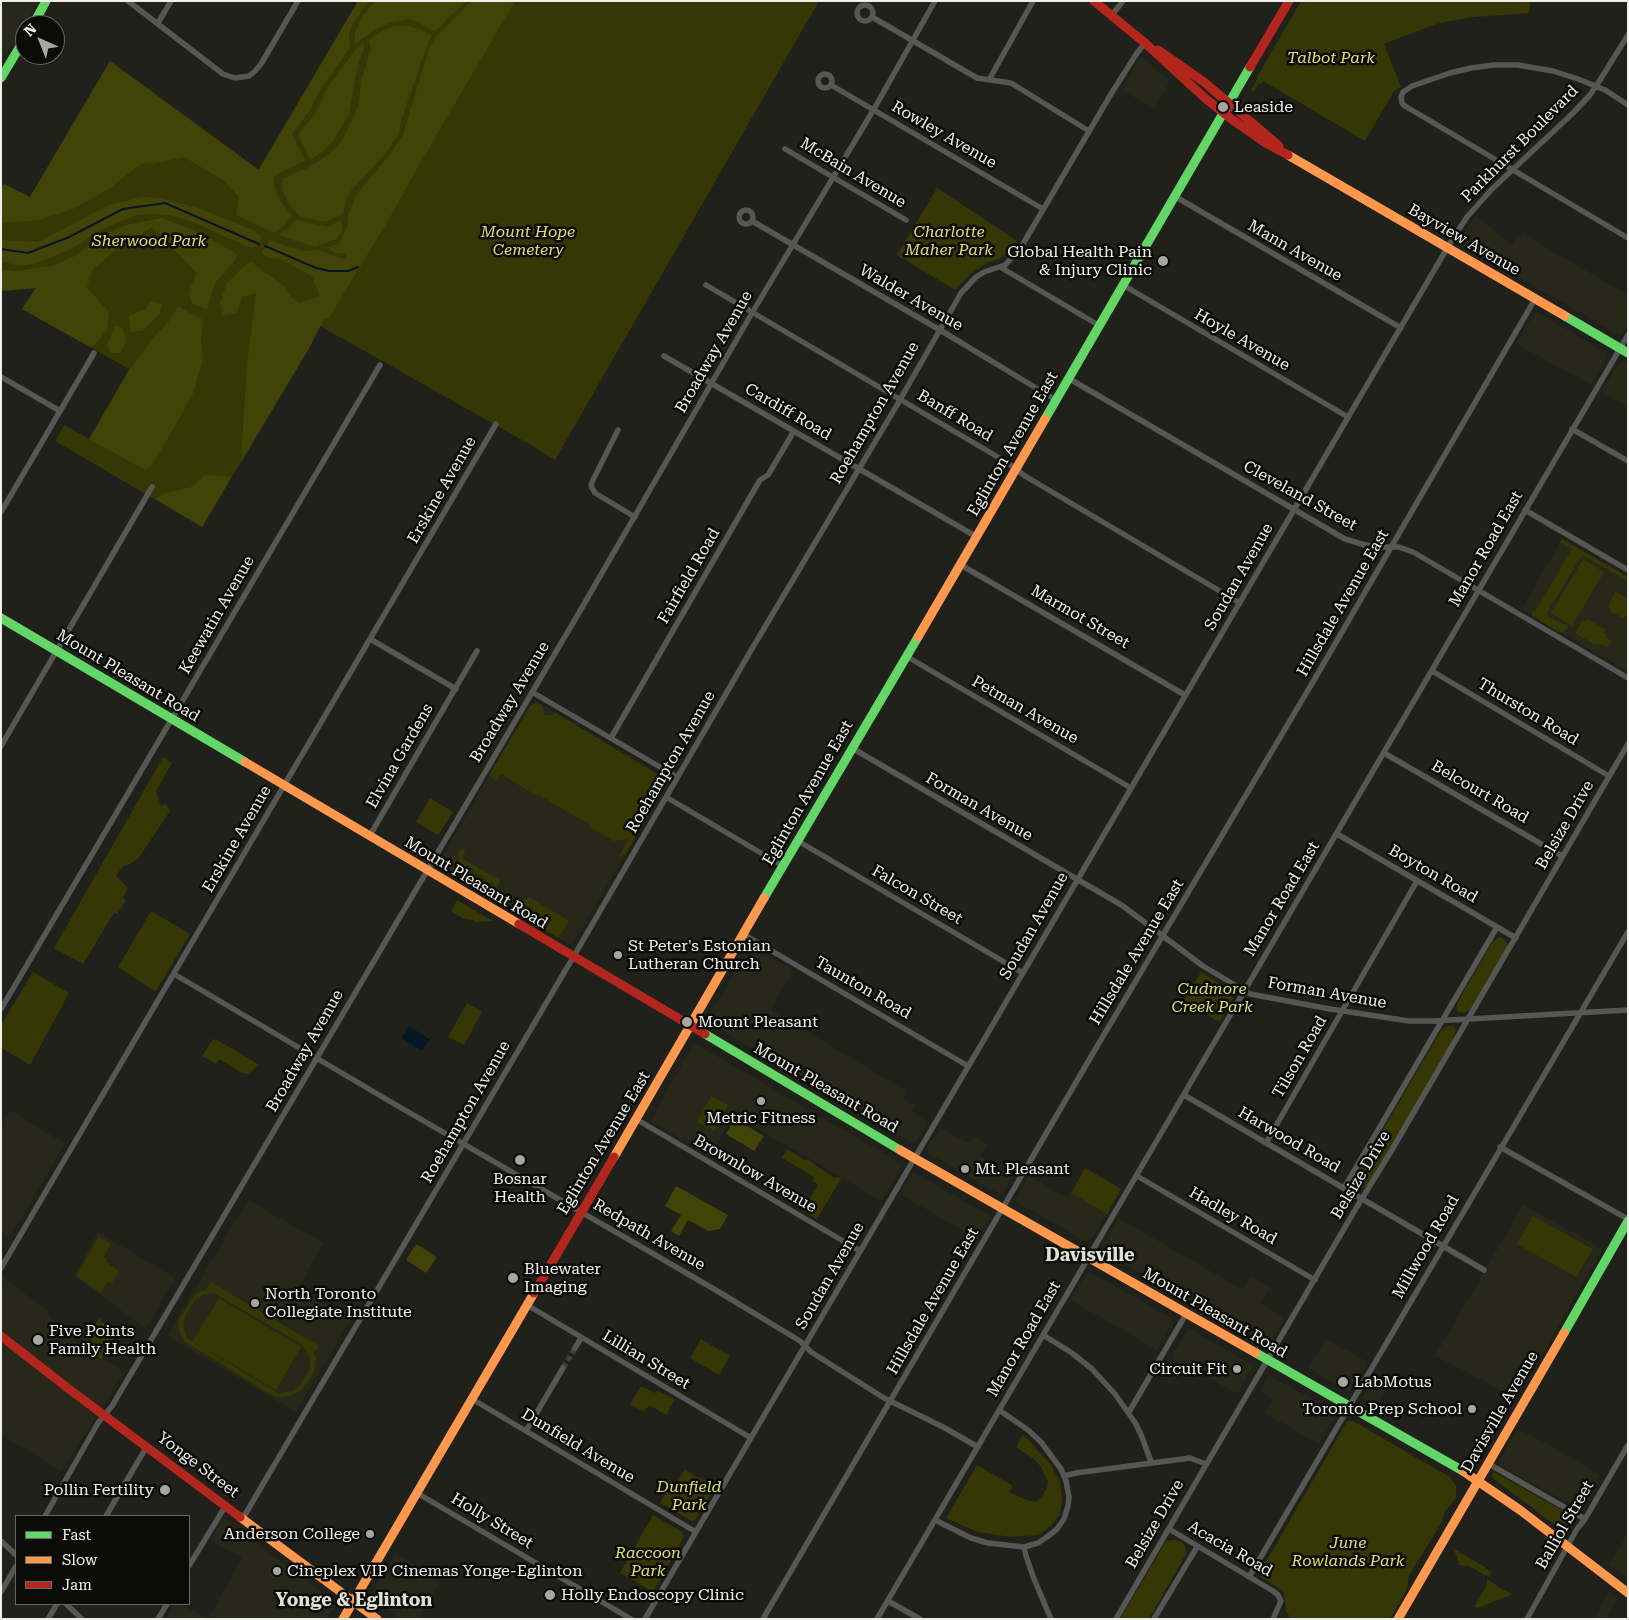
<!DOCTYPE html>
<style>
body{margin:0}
#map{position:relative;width:1629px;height:1620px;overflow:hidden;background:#20211b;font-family:"Roboto Serif",serif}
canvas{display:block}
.frame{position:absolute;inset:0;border:2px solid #eff0ea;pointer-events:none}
.legend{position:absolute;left:15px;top:1515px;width:175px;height:90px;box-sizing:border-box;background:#0b0c08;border:1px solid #666762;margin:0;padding:6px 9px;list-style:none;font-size:15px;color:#eff0ea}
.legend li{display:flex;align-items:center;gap:10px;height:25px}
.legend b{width:25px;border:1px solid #666762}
.north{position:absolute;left:15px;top:15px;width:50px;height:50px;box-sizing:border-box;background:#0b0c08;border:1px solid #666762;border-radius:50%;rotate:316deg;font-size:14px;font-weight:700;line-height:20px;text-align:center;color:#eff0ea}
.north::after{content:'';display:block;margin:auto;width:18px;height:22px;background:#a7a8a2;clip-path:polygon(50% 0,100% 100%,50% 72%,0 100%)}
</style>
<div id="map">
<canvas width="1629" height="1620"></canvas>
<div class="frame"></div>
<ul class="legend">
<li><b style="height:6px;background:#63d668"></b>Fast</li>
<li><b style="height:6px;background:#ff974d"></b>Slow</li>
<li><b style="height:6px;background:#b3261e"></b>Jam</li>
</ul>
<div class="north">N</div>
</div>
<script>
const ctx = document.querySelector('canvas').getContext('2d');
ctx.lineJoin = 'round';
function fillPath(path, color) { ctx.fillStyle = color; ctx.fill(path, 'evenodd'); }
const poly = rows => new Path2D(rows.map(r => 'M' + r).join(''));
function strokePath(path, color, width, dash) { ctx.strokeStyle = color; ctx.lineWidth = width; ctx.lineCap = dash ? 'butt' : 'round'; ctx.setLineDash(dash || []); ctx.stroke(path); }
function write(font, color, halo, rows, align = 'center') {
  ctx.font = font + ' "Roboto Serif",serif'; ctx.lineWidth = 5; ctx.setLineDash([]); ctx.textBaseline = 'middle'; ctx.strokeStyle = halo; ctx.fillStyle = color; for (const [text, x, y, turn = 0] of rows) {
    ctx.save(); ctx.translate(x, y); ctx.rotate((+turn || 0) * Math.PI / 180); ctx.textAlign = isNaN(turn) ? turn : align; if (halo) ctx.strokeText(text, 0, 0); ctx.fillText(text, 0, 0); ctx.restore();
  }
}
fillPath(poly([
 [1,1,39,1,1,64],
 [1142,57,1170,81,1154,108,1121,90,1138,60],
 [1475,216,1512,244,1517,238,1523,234,1628,295,1628,325,1623,333,1620,335,1615,333,1462,244,1461,238],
 [1538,312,1606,353,1606,360,1591,385,1516,344,1533,315],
 [1623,362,1628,365,1628,407,1601,391,1618,364],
 [1562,539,1628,577,1628,672,1522,609],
 [533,702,538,703,556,713,664,777,666,781,666,785,574,942,570,944,558,938,442,868,438,864,530,706],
 [753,947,793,970,771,1010,906,1091,903,1098,915,1105,912,1112,928,1122,915,1143,910,1142,713,1025,711,1022,710,1015,749,948],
 [694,1043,899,1162,901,1169,882,1201,734,1115,710,1156,652,1122,651,1120,659,1105],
 [11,1110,65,1144,10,1237,1,1231,1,1125],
 [940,1128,966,1142,976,1138,988,1144,980,1156,1013,1175,1004,1192,998,1193,929,1154,927,1151,928,1147],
 [914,1173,989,1215,990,1218,977,1239,900,1194,910,1177],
 [1029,1176,1068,1198,1071,1193,1107,1214,1091,1240,1085,1241,1016,1202,1016,1199],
 [248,1200,323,1243,298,1288,351,1319,296,1412,167,1336],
 [1523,1205,1603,1249,1517,1398,1435,1356],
 [1118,1218,1242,1289,1250,1276,1270,1287,1261,1303,1285,1318,1271,1342,1266,1345,1263,1344,1102,1251,1102,1248],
 [98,1232,175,1278,146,1329,74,1276],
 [1090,1272,1172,1318,1173,1322,1157,1350,1070,1300,1086,1274],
 [1,1276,48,1311,57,1327,102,1360,107,1361,124,1372,107,1401,91,1424,62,1471,1,1435],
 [1188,1328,1254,1365,1237,1394,1171,1358],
 [1326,1339,1368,1362,1349,1392,1308,1368],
 [1378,1369,1393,1377,1375,1408,1362,1398],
 [1269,1375,1337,1413,1319,1444,1265,1413,1273,1399,1260,1391],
 [1517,1429,1557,1449,1599,1475,1581,1510,1497,1464],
 [222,1519,226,1519,261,1547,337,1603,327,1619,208,1619,242,1558,210,1540],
 [1628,1533,1628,1579,1609,1565],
 [395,1553,441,1581,418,1619,399,1619,370,1596],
 [1609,1592,1618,1599,1607,1619,1593,1619],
 [174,1604,181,1604,208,1619,166,1619]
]), '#272819');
fillPath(poly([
 [358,1,819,1,555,460,531,445,320,326,308,350,202,527,55,441,64,425,89,439,129,369,22,309,36,288,1,291,1,189,4,184,30,197,110,61,258,170],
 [1301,1,1531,1,1529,13,1474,17,1455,20,1436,24,1384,44,1401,87,1394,91,1365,141,1263,81,1261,84,1259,83,1254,92,1251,90,1258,78,1257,77],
 [937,188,1017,241,1010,250,1001,258,987,263,969,275,955,290,897,255],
 [1562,539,1628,577,1628,581,1582,555,1547,613,1548,616,1568,626,1566,630,1561,633,1532,616,1532,614,1533,611,1535,612,1572,549,1560,542],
 [1583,559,1604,572,1572,626,1551,613],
 [1615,591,1628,599,1628,616,1624,616,1624,618,1612,613,1609,607,1612,597],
 [1587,619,1606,630,1604,632,1606,634,1606,638,1612,641,1608,647,1597,643,1595,645,1575,633,1583,620,1586,621],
 [536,702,542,705,544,712,543,715,551,715,556,713,665,779,666,785,625,855,619,856,628,839,613,841,590,827,592,826,537,794,537,796,501,774,496,781,489,775,530,706],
 [163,757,172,763,156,791,161,806,166,804,170,811,138,859,130,864,122,867,116,876,128,888,123,898,126,900,117,914,114,913,83,964,54,948],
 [430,798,453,812,438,835,416,822],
 [461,849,466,850,462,857,463,859,500,880,497,889,493,884,488,882,482,876,476,874,472,868,465,867,460,863,457,854],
 [455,855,456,861,459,866,472,870,476,876,480,877,485,883,492,886,496,891,493,896,490,897,440,867],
 [529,897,569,921,558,938,517,913,517,910,525,898,527,900],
 [457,900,493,921,475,922,473,920,464,919,451,911],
 [151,911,190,934,156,991,150,988,118,967],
 [1500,937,1505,940,1508,946,1472,1008,1464,1013,1458,1012,1456,1009,1457,1003,1493,941],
 [33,972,69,993,30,1065,1,1048,1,1025],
 [1201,972,1230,990,1234,993,1233,998,1219,1022,1184,1001],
 [467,1003,482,1012,464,1045,448,1037],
 [1448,1026,1453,1026,1456,1029,1452,1043,1368,1186,1361,1189,1357,1188,1354,1185,1355,1177,1442,1029],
 [213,1039,219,1041,258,1064,253,1071,247,1074,242,1073,219,1059,216,1064,202,1056],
 [711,1096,728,1105,714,1131,697,1122],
 [787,1149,805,1160,808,1160,834,1178,842,1177,817,1219,803,1211,818,1185,813,1181,814,1177,782,1158],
 [1085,1168,1121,1189,1107,1214,1071,1193],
 [1533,1216,1593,1249,1576,1277,1517,1244],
 [99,1236,110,1244,104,1257,107,1259,106,1262,119,1271,112,1283,108,1281,101,1293,76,1276],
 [211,1282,319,1346,316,1351,313,1350,316,1359,314,1371,302,1390,293,1395,282,1397,273,1396,184,1341,180,1333,178,1325,179,1319,194,1296,200,1291,206,1290],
 [214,1293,301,1344,309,1355,310,1362,309,1371,300,1385,292,1391,278,1393,193,1341,276,1390,301,1347,219,1298,193,1341,187,1338,184,1330,184,1322,187,1313,195,1300,203,1295],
 [100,1317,101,1321,110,1328,119,1330,102,1360,82,1345],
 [701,1339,730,1356,719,1375,690,1358],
 [641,1386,655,1393,657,1390,675,1400,666,1415,649,1405,644,1412,630,1404],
 [1349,1421,1353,1421,1450,1477,1456,1486,1456,1498,1446,1510,1440,1525,1409,1576,1407,1589,1390,1619,1291,1619,1286,1611,1284,1593,1277,1587,1261,1577,1260,1572,1346,1423],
 [1023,1434,1051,1465,1060,1482,1062,1498,1060,1514,1051,1526,1038,1535,1011,1537,977,1532,946,1518,977,1465,1013,1486,1009,1492,1026,1500,1036,1502,1043,1495,1047,1487,1048,1482,1041,1467,1034,1459,1016,1447],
 [685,1469,697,1477,717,1484,696,1519,692,1521,660,1503,671,1484,675,1486],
 [1494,1472,1574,1517,1576,1520,1569,1531,1566,1532,1563,1531,1494,1479,1492,1476],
 [653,1515,682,1532,684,1537,653,1592,620,1573],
 [1171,1540,1176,1540,1182,1542,1186,1548,1186,1554,1149,1619,1120,1619,1163,1546,1165,1542],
 [1451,1547,1485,1567,1484,1569,1492,1571,1488,1577,1469,1566,1460,1565,1454,1550],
 [1487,1579,1502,1589,1513,1594,1478,1608,1474,1607,1487,1585]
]), '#353705');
fillPath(poly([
 [358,1,369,1,353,23,349,33,350,47,319,92,310,110,292,134,305,161,282,172,274,177,274,184,280,201,292,215,286,224,274,233,236,215,239,197,223,180,184,157,152,164,142,163,111,187,83,204,73,209,39,220,1,223,1,189,4,184,30,197,110,61,259,170],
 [376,1,467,1,451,15,435,32,410,19,389,23,378,28,355,43,355,33,361,18,372,5],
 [471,1,515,1,419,165,390,217,329,318,324,319,308,350,241,462,247,365,256,293,242,297,237,313,223,316,220,303,227,283,240,270,251,262,284,286,292,298,300,303,320,296,312,276,280,259,266,257,262,253,269,240,301,251,318,250,344,259,346,257,346,254,337,253,330,250,328,247,339,244,347,227,349,213,356,195,391,153,403,135,429,48,437,35],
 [396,26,408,26,422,30,432,35,426,48,401,121,399,133,385,154,350,192,346,200,343,214,328,221,320,221,299,216,289,204,283,191,282,183,284,178,310,167,328,155,343,139,358,106,362,77,371,49,369,40,385,29],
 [363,43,364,48,358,64,349,114,333,141,322,152,310,160,298,135,315,114,328,87,356,49],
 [142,197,161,198,201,209,255,231,261,236,261,240,253,248,249,247,193,222,169,215,149,214,136,215,101,230,71,249,34,264,19,266,1,261,1,240,38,242,109,205],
 [162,218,200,233,237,254,236,259,215,283,207,310,192,303,188,293,197,273,152,227,116,250,92,270,87,288,109,312,107,330,97,342,90,347,22,309,36,288,1,291,1,270,15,271,52,266,75,256,88,246,114,230,126,225],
 [297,220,328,227,340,221,343,226,342,231,336,239,315,247,279,235,283,231,290,228,292,224],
 [151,301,162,304,160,313,142,331,131,332,129,316,146,309],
 [178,306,203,320,201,338,203,359,192,396,153,464,145,470,89,439,130,369,153,338,170,320],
 [115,325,123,329,126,340,121,353,111,353,107,346],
 [205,475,224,476,231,478,202,527,156,499,165,493,192,487],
 [735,1119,764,1136,754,1151,726,1134],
 [676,1186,728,1215,720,1229,708,1231,688,1220,679,1236,671,1231,681,1215,665,1206],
 [416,1244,437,1257,426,1273,406,1260]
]), '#424407');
fillPath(poly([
 [409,1026,430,1040,422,1051,402,1038]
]), '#051624');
strokePath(poly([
 [265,246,316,268,329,271,348,271,358,267],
 [1,249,28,253,69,237,123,209,165,203,259,244]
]), '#051624', 2);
strokePath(poly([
 [563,1368,575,1348]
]), '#3f403a', 5.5, [5.5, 3]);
strokePath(poly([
 [128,1,223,74,235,78,249,76,255,71,261,64,298,1],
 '857 13a8 8 0 1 1 16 0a8 8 0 1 1-16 0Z',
 [1111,16,1123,1],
 [872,17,977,78,1011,83,1089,131],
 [158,23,171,1],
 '818 81a7 7 0 1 1 14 0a7 7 0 1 1-14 0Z',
 [989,80,1033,1],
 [831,85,1043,209],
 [1628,105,1605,90,1578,79,1553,71,1518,65,1493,65,1471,68,1450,73,1412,86,1403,92,1401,97,1402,103,1405,106,1628,238],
 [785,149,906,220],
 [1176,197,1401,328],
 '739 217a7 7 0 1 1 14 0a7 7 0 1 1-14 0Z',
 [752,221,940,330,1056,400],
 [1000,267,1100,326],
 [706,285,1008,463,1025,476,1240,603],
 [1123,285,1348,417],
 [664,356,977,537],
 [1,377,60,411],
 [1068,378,1345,539,1365,545,1384,547,1399,547,1413,552,1628,678],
 [1572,429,1628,461],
 [618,430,592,482,591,486,595,493,635,517],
 [1525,510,1628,570],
 [1,512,94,353],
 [961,565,1185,695],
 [370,639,456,689],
 [906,656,1131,788],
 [1432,671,1609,776],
 [532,692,677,777],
 [611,738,760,480,768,475,794,431],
 [1,746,152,487],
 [852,748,1123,906,1203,966,1250,994,1330,1009,1409,1021,1433,1021,1628,1010],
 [1384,753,1562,856],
 [666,797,783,866],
 [1337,834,1516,938],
 [369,837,477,651],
 [798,841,1023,973],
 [743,934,968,1066],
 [174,974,391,1102,714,1289,800,1341,811,1352,884,1398,943,1427,978,1447],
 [1,1009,380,365],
 [1184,1095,1484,1270],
 [636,1119,860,1251],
 [1266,1143,1417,881],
 [1500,1147,1628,1219],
 [1137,1176,1315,1280],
 [1344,1188,1497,927],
 [1,1268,496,424],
 [527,1305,751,1438],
 [1043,1335,1072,1353,1092,1369,1115,1394,1136,1424,1142,1437,1151,1462],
 [575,1348,581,1338],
 [472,1399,696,1532],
 [1129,1412,1186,1314],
 [526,1431,563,1368],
 [1489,1464,1585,1519],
 [1064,1476,1076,1473,1190,1458,1206,1464],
 [417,1493,631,1619],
 [45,1516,98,1423,112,1406,580,611,752,313,874,109,935,1],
 [106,1516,147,1446],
 [243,1518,578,949,753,647,897,405,961,293,976,277,984,272,1005,265,1020,249,1111,94,1137,53,1145,43],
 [935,1520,971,1538,988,1543,1024,1547,1038,1543,1047,1537,1057,1529,1064,1519,1068,1506,1069,1497,1066,1481,1061,1469,1041,1442,1028,1430,999,1410],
 [1169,1529,1273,1591,1278,1595,1281,1601,1273,1619],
 [1,1541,16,1555],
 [1024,1547,1026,1556,1034,1579,1051,1619],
 [189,1566,226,1505],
 [1249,1577,1628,932],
 [1,1592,16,1566],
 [888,1601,920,1619],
 [66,1604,82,1619],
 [48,1619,57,1604],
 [158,1619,167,1604],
 [645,1619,1453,238,1467,217,1492,189,1573,113,1590,95,1600,80,1628,35],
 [763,1619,1089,1060,1317,675,1535,299],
 [877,1619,1628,335],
 [1116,1619,1355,1210,1390,1153,1628,744],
 [1154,1619,1197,1547],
 [1527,1619,1577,1529,1585,1519,1628,1445]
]), '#565654', 5.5);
strokePath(poly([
 [33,25,46,1],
 [1,78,25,38],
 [1565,316,1628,353],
 [1045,419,1250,67],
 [1,618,245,762],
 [764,898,918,637],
 [705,1034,900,1150],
 [1564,1333,1628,1221],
 [1256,1353,1463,1471]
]), '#63d668', 9);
strokePath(poly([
 [1288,155,1565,316],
 [918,637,1045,419],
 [245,762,519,924],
 [900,1150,1256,1353],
 [614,1157,764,898],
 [1463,1471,1520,1510,1628,1593],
 [240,1517,377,1619],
 [343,1619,534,1293],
 [1398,1619,1564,1333]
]), '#ff974d', 9);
strokePath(poly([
 [1094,1,1145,43,1206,99,1234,121,1266,143,1288,155],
 [1158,50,1204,82,1279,146],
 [1250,67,1289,1],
 [519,924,705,1034],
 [534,1293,614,1157],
 [1,1336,69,1389,240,1517]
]), '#b3261e', 9);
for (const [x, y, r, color] of [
 [1223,107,6,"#a7a8a2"],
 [1163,261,6,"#a7a8a2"],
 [618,955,5,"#a7a8a2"],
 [687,1022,6,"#a7a8a2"],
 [761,1101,5,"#a7a8a2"],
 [520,1160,6,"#a7a8a2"],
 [965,1169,5,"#a7a8a2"],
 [513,1278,6,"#a7a8a2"],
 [255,1303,5,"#a7a8a2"],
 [38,1340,6,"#a7a8a2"],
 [1237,1369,5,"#a7a8a2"],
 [1343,1382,6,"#a7a8a2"],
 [1472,1409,5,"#a7a8a2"],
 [165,1490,6,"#a7a8a2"],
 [370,1534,5,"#a7a8a2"],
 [277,1571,5,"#a7a8a2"],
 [550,1595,6,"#a7a8a2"]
]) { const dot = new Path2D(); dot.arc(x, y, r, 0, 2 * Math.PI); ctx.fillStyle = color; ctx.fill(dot); strokePath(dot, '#0b0c08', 2); }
write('italic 16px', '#dae272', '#0b0c08', [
 ["Talbot Park",1331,58],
 ["Mount Hope",528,232],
 ["Cemetery",528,250],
 ["Charlotte",949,232],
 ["Maher Park",949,250],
 ["Sherwood Park",149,241],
 ["Cudmore",1212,989],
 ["Creek Park",1212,1007],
 ["Dunfield",689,1487],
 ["Park",689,1505],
 ["June",1348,1543],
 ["Rowlands Park",1348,1561],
 ["Raccoon",648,1553],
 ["Park",648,1571]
]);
write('16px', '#eff0ea', '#0b0c08', [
 ["Leaside",1234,107],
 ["Global Health Pain",1152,252,"right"],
 ["& Injury Clinic",1152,270,"right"],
 ["St Peter's Estonian",628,946],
 ["Lutheran Church",628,964],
 ["Mount Pleasant",698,1022],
 ["Metric Fitness",761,1118,"center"],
 ["Mt. Pleasant",975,1169],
 ["Bosnar",520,1179,"center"],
 ["Health",520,1197,"center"],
 ["Bluewater",524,1269],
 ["Imaging",524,1287],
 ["North Toronto",265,1294],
 ["Collegiate Institute",265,1312],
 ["Five Points",49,1331],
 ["Family Health",49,1349],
 ["Circuit Fit",1227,1369,"right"],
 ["LabMotus",1354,1382],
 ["Toronto Prep School",1462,1409,"right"],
 ["Pollin Fertility",154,1490,"right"],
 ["Anderson College",360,1534,"right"],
 ["Cineplex VIP Cinemas Yonge-Eglinton",287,1571],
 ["Holly Endoscopy Clinic",561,1595]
], 'left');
write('16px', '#eff0ea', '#0b0c08', [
 ["Rowley Avenue",944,135,30],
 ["Parkhurst Boulevard",1520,144,-45],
 ["McBain Avenue",853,173,31],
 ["Bayview Avenue",1464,240,30],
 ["Mann Avenue",1295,251,30],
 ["Walder Avenue",911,298,30],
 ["Hoyle Avenue",1242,340,30],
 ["Broadway Avenue",714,352,-60],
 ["Cardiff Road",788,412,30],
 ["Roehampton Avenue",875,413,-60],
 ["Banff Road",955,416,31],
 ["Eglinton Avenue East",1013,444,-60],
 ["Erskine Avenue",442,490,-60],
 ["Cleveland Street",1300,496,29],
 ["Manor Road East",1486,549,-60],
 ["Fairfield Road",689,576,-60],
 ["Soudan Avenue",1239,577,-60],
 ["Hillsdale Avenue East",1343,603,-60],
 ["Keewatin Avenue",217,615,-60],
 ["Marmot Street",1080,617,30],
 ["Mount Pleasant Road",128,676,31],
 ["Broadway Avenue",510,702,-59],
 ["Petman Avenue",1025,710,30],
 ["Thurston Road",1528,712,31],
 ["Elvina Gardens",400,756,-60],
 ["Roehampton Avenue",671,762,-60],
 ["Belcourt Road",1480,792,30],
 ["Eglinton Avenue East",808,793,-60],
 ["Forman Avenue",979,807,30],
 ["Belsize Drive",1565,825,-60],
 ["Erskine Avenue",237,839,-60],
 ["Boyton Road",1433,874,30],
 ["Mount Pleasant Road",476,883,31],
 ["Falcon Street",917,895,30],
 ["Manor Road East",1282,899,-59],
 ["Soudan Avenue",1034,926,-60],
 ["Hillsdale Avenue East",1137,952,-59],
 ["Taunton Road",863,988,30],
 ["Forman Avenue",1327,993,10],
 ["Broadway Avenue",305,1051,-60],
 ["Tilson Road",1300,1057,-60],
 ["Mount Pleasant Road",826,1088,30],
 ["Roehampton Avenue",466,1112,-60],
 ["Harwood Road",1289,1140,30],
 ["Eglinton Avenue East",604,1143,-59],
 ["Brownlow Avenue",755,1174,30],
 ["Belsize Drive",1361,1175,-59],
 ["Hadley Road",1233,1216,30],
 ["Redpath Avenue",649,1235,30],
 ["Millwood Road",1426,1247,-60],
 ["Soudan Avenue",830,1276,-60],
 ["Hillsdale Avenue East",933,1301,-60],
 ["Mount Pleasant Road",1215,1313,30],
 ["Manor Road East",1024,1339,-60],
 ["Lillian Street",646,1360,31],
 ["Davisville Avenue",1500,1412,-60],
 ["Dunfield Avenue",578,1446,31],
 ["Yonge Street",198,1465,37],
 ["Holly Street",492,1521,31],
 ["Belsize Drive",1155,1524,-60],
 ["Balliol Street",1565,1525,-60],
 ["Acacia Road",1230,1549,30]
]);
write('bold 18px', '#dfe1d4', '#0b0c08', [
 ["Davisville",1090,1256],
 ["Yonge & Eglinton",354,1601]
]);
</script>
